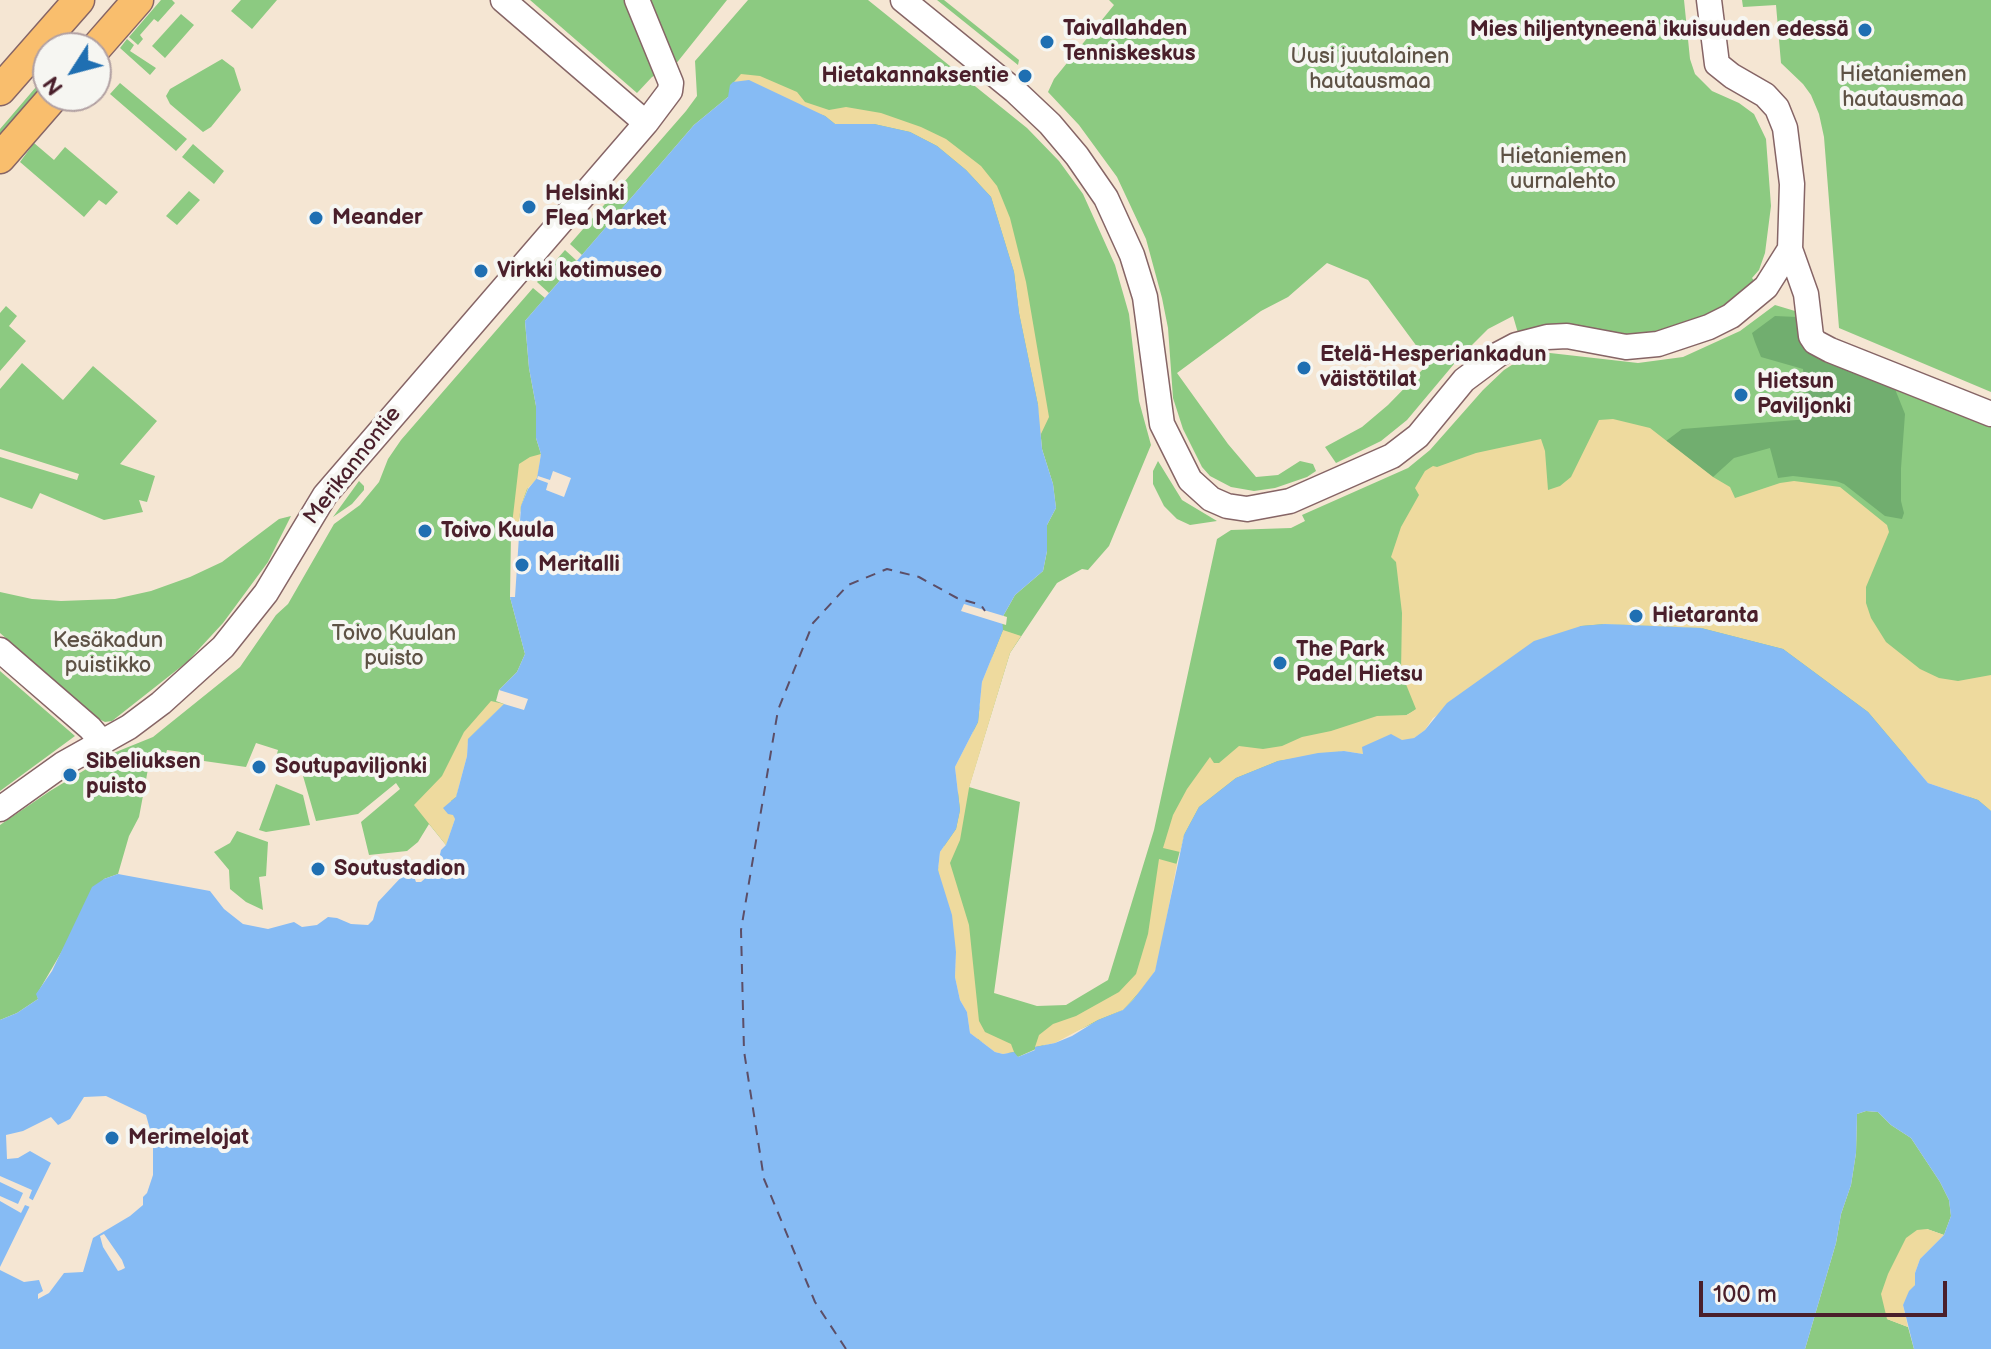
<!DOCTYPE html>
<meta charset="utf-8">
<style>
body{margin:0}
#map{position:relative;width:1991px;height:1349px;overflow:hidden;background:#f5e6d3;font-family:"Balsamiq Sans",sans-serif}
canvas{display:block}
.north{position:absolute;left:32px;top:32px;width:80px;height:80px;box-sizing:border-box;background:#f6f6f2;border:2px solid #b1a0a2;border-radius:50%;rotate:234deg;font-size:22px;font-weight:700;line-height:32px;text-align:center;color:#4a1f2b}
.north::after{content:'';display:block;margin:auto;width:28px;height:36px;background:#1f6fb2;clip-path:polygon(50% 0,100% 100%,50% 72%,0 100%)}
.scale{position:absolute;left:1699px;top:1281px;width:248px;height:36px;box-sizing:border-box;border:4px solid #4a1f2b;border-top:0;padding-left:10px;font-size:24px;line-height:28px;white-space:nowrap;color:#4a1f2b;-webkit-text-stroke:6px #f6f6f2;paint-order:stroke}
</style>
<div id="map">
<canvas width="1991" height="1349"></canvas>
<div class="north">N</div>
<div class="scale">100 m</div>
</div>
<script>
const ctx = document.querySelector('canvas').getContext('2d');
ctx.lineJoin = 'round';
function fillPath(path, color) { ctx.fillStyle = color; ctx.fill(path, 'evenodd'); }
const poly = rows => new Path2D(rows.map(r => 'M' + r).join(''));
function strokePath(path, color, width, dash) { ctx.strokeStyle = color; ctx.lineWidth = width; ctx.lineCap = dash ? 'butt' : 'round'; ctx.setLineDash(dash || []); ctx.stroke(path); }
function write(font, color, halo, rows, align = 'center') {
  ctx.font = font + ' "Balsamiq Sans",sans-serif'; ctx.lineWidth = 8; ctx.setLineDash([]); ctx.textBaseline = 'middle'; ctx.strokeStyle = halo; ctx.fillStyle = color; for (const [text, x, y, turn = 0] of rows) {
    ctx.save(); ctx.translate(x, y); ctx.rotate((+turn || 0) * Math.PI / 180); ctx.textAlign = isNaN(turn) ? turn : align; if (halo) ctx.strokeText(text, 0, 0); ctx.fillText(text, 0, 0); ctx.restore();
  }
}
fillPath(poly([
 [161,0,172,0,175,3,158,22,154,19,140,35,143,39,138,45,129,37],
 [241,0,277,0,252,29,231,11],
 [530,0,727,0,675,65,652,77,637,93],
 [748,0,868,0,1027,128,1059,161,1083,194,1115,265,1129,314,1139,401,1151,445,1109,546,1088,570,1082,569,1057,583,1010,653,969,787,1020,802,994,993,1037,1006,1066,1005,1108,980,1154,830,1217,539,1231,530,1291,528,1305,521,1302,515,1408,468,1430,450,1483,390,1504,370,1518,361,1550,353,1638,363,1683,357,1740,331,1775,305,1795,311,1802,338,1991,423,1991,811,1701,628,1605,624,1503,663,1184,835,1145,986,1133,1000,1123,1010,1018,1057,978,1040,938,870,1002,618,1015,595,1043,571,1047,551,1047,525,1056,508,1053,484,1042,449,1038,405,728,97,694,125,582,255,570,244,686,111,697,96,695,61],
 [937,0,944,0,1019,60,1018,65],
 [1109,0,1684,0,1690,59,1695,74,1712,91,1739,103,1754,114,1766,139,1771,206,1765,253,1759,270,1752,278,1757,284,1711,316,1652,337,1518,333,1513,316,1488,329,1459,358,1407,420,1381,441,1336,463,1325,447,1362,427,1388,405,1429,363,1368,280,1327,263,1288,297,1261,311,1177,373,1228,444,1256,477,1278,475,1300,461,1313,464,1316,471,1307,477,1275,488,1254,491,1231,487,1210,476,1202,467,1183,429,1173,398,1168,328,1162,298,1146,239,1117,177,1079,125,1048,92,1054,79,1114,5],
 [1742,0,1991,0,1991,392,1839,328,1824,137,1819,114,1811,95,1803,84,1781,63,1776,5,1743,7],
 [181,14,194,25,165,58,152,46],
 [127,39,134,45,130,51,156,68,150,75,120,48],
 [222,59,234,68,241,90,211,127,203,132,170,104,166,96,170,89],
 [48,73,48,86,0,141,0,129],
 [120,83,187,139,176,151,110,94],
 [34,143,54,160,65,147,118,192,106,205,99,200,84,217,20,162],
 [193,144,224,171,214,184,182,157],
 [189,191,200,200,177,225,166,216],
 [565,250,577,261,549,293,537,282],
 [533,288,545,298,525,321,529,368,536,406,536,438,541,454,521,506,517,533,511,533,510,597,525,654,517,672,499,690,496,701,504,704,468,739,446,845,429,824,418,842,407,851,369,855,361,822,400,789,396,783,358,814,316,821,301,769,273,769,278,750,256,743,246,767,204,761,204,755,167,750,166,754,151,753,139,817,129,836,118,874,104,879,37,994,38,999,17,1013,0,1020,0,825,50,791,111,754,153,737,240,667,276,615,288,604,334,524,360,505,379,482,388,459,401,440],
 [6,306,17,316,9,326,26,341,0,371,0,313],
 [22,363,63,400,93,366,157,421,120,464,155,476,147,502,139,500,143,512,104,520,40,493,32,509,0,497,0,457,77,480,79,474,0,449,0,389],
 [1158,461,1182,500,1217,521,1190,525,1177,519,1164,506,1153,484,1153,471],
 [359,481,364,486,364,490,352,504,333,517],
 [291,516,268,562,223,623,187,662,112,721,105,722,99,719,0,633,0,592,32,599,61,601,115,599,151,591,190,577,222,562,279,519],
 [0,671,75,736,0,791],
 [276,784,303,795,310,825,266,832,259,830],
 [237,831,268,842,266,876,259,877,263,910,246,902,230,889,229,870,214,852,230,843],
 [1866,1111,1878,1112,1891,1125,1911,1138,1940,1182,1949,1200,1951,1216,1944,1235,1927,1229,1887,1319,1908,1327,1914,1349,1805,1349,1836,1243,1841,1214,1851,1185,1856,1153,1857,1114]
]), '#8cca81');
fillPath(poly([
 [1775,316,1797,317,1895,389,1905,414,1901,468,1901,501,1904,513,1902,519,1885,516,1844,484,1836,481,1793,476,1778,478,1770,448,1734,458,1713,477,1666,441,1682,429,1809,419,1803,369,1761,357,1755,342,1752,333]
]), '#71ae6f');
fillPath(poly([
 [741,74,760,76,797,92,805,102,829,110,846,107,881,113,921,127,946,139,981,166,997,186,1010,218,1026,282,1049,417,1040,436,1038,405,1019,313,1014,272,991,197,966,170,937,146,910,132,874,124,835,124,825,116,734,82],
 [1613,419,1650,428,1713,477,1730,487,1735,498,1780,483,1794,481,1840,487,1887,525,1889,532,1866,587,1866,603,1871,618,1886,642,1920,669,1939,678,1958,681,1991,675,1991,811,1978,800,1928,783,1868,712,1783,649,1701,628,1605,624,1581,626,1433,718,1425,730,1414,738,1363,754,1344,751,1278,761,1236,778,1199,807,1184,835,1180,852,1163,848,1173,815,1187,789,1210,757,1214,763,1219,763,1239,746,1263,749,1282,746,1302,737,1331,731,1377,716,1407,715,1416,709,1401,672,1402,613,1396,562,1391,557,1401,527,1419,495,1415,488,1425,471,1433,466,1437,467,1476,453,1541,439,1545,451,1548,490,1560,486,1571,477,1599,420],
 [541,454,537,479,527,489,521,506,517,533,511,533,519,464,530,457],
 [1003,630,1021,636,1010,653,969,788,960,840,950,863,969,925,979,1021,985,1032,1011,1044,1014,1052,1003,1054,995,1052,970,1033,967,1012,960,1000,955,977,956,952,938,870,940,852,956,829,960,810,955,767,978,722,982,682],
 [491,701,504,704,468,739,467,756,456,797,451,801,455,819,446,845,414,805,442,776,464,732],
 [1159,859,1177,864,1159,957,1155,971,1145,986,1123,1010,1098,1020,1055,1043,1035,1047,1039,1035,1053,1024,1076,1016,1119,992,1136,974,1148,934],
 [1927,1229,1944,1235,1920,1259,1915,1273,1915,1285,1903,1305,1908,1327,1887,1319,1881,1294,1888,1274,1906,1238,1917,1230]
]), '#eeda9e');
fillPath(poly([
 [749,80,825,116,835,124,874,124,910,132,937,146,966,170,991,197,1014,272,1019,313,1038,405,1042,449,1053,484,1056,508,1047,525,1047,551,1043,571,1015,595,1002,618,1003,630,982,682,978,722,955,767,960,810,956,829,940,852,938,870,952,915,956,952,955,977,960,1000,967,1012,970,1033,995,1052,1003,1054,1014,1052,1018,1057,1035,1050,1035,1047,1055,1043,1072,1036,1098,1020,1123,1010,1133,1000,1155,971,1184,835,1199,807,1236,778,1278,761,1318,753,1344,751,1363,754,1362,747,1391,734,1402,740,1414,738,1425,730,1447,703,1534,641,1581,626,1605,624,1701,628,1783,649,1868,712,1928,783,1978,800,1991,811,1991,1349,1914,1349,1903,1305,1909,1291,1915,1285,1915,1273,1920,1259,1944,1235,1951,1216,1949,1200,1940,1182,1911,1138,1891,1125,1878,1112,1866,1111,1857,1114,1856,1153,1851,1185,1841,1214,1836,1243,1805,1349,0,1349,0,1270,24,1282,39,1280,43,1291,38,1294,38,1299,49,1293,64,1273,83,1272,93,1238,130,1216,143,1205,143,1197,147,1193,153,1175,153,1140,146,1115,106,1096,84,1097,70,1119,58,1125,51,1117,23,1131,6,1135,7,1159,18,1158,30,1151,51,1163,0,1267,0,1020,17,1013,38,999,36,994,52,971,92,887,104,879,118,874,210,891,224,909,243,924,268,929,294,922,302,927,317,925,328,917,337,918,351,924,368,925,373,920,378,902,406,872,413,874,416,882,421,882,437,868,441,850,446,845,455,819,453,815,448,814,443,808,456,797,467,756,468,739,504,704,524,710,528,699,499,690,517,672,525,654,510,597,515,597,521,506,528,489,537,478,541,454,536,438,536,406,529,368,525,321,694,125,728,97,730,85,733,82]
]), '#86bbf4');
fillPath(poly([
 [553,471,571,478,564,497,546,490,548,483,537,479,538,476,550,480],
 [964,604,1007,617,1006,625,961,611],
 [0,1176,32,1190,29,1198,34,1201,30,1207,25,1205,21,1213,0,1201,0,1196,18,1204,23,1193,0,1182],
 [104,1234,122,1260,125,1268,121,1270,118,1271,103,1247,100,1236]
]), '#f5e6d3');
strokePath(poly([
 [846,1349,815,1302,764,1179,744,1051,741,930,778,710,813,623,848,585,887,569,919,577,957,598,981,605,985,611]
]), '#5c4e67', 2, [10, 8]);
const minor = poly([
 [503,0,646,123],
 [903,0,1015,91,1050,124,1077,156,1106,198,1132,255,1145,297,1162,424,1190,480,1211,499,1227,506,1247,509,1290,501,1392,456,1418,436,1464,380,1499,354,1516,345,1547,337,1567,336,1626,347,1658,344,1709,327,1731,316,1766,287,1790,249],
 [1709,0,1717,64,1732,76,1765,95,1777,108,1785,128,1792,184,1790,249,1806,294,1811,336,1815,342,1830,350,1991,414],
 [0,650,90,728,102,742],
 [0,809,63,764,129,727,161,703,223,647,266,593,325,495,646,123,670,91,671,83,637,0]
]);
const major = poly([
 [96,48,138,0],
 [0,90,79,0],
 [0,158,54,96]
]);
strokePath(minor, '#866566', 27);
strokePath(major, '#866566', 33);
strokePath(minor, '#fff', 24);
strokePath(major, '#f9be6d', 30);
for (const [x, y, r, color] of [
 [1865,30,8,"#1f6fb2"],
 [1047,42,8,"#1f6fb2"],
 [1025,76,8,"#1f6fb2"],
 [529,207,8,"#1f6fb2"],
 [316,218,8,"#1f6fb2"],
 [481,271,8,"#1f6fb2"],
 [1304,368,8,"#1f6fb2"],
 [1741,395,8,"#1f6fb2"],
 [425,531,8,"#1f6fb2"],
 [522,565,8,"#1f6fb2"],
 [1636,616,8,"#1f6fb2"],
 [1280,663,8,"#1f6fb2"],
 [259,767,8,"#1f6fb2"],
 [70,775,8,"#1f6fb2"],
 [318,869,8,"#1f6fb2"],
 [112,1138,8,"#1f6fb2"]
]) { const dot = new Path2D(); dot.arc(x, y, r, 0, 2 * Math.PI); ctx.fillStyle = color; ctx.fill(dot); strokePath(dot, '#f6f6f2', 3); }
write('bold 22px', '#4a1f2b', '#f6f6f2', [
 ["Taivallahden",1063,29],
 ["Tenniskeskus",1063,54],
 ["Mies hiljentyneenä ikuisuuden edessä",1849,30,"right"],
 ["Hietakannaksentie",1009,76,"right"],
 ["Helsinki",545,194],
 ["Flea Market",545,219],
 ["Meander",332,218],
 ["Virkki kotimuseo",497,271],
 ["Etelä-Hesperiankadun",1320,355],
 ["väistötilat",1320,380],
 ["Hietsun",1757,382],
 ["Paviljonki",1757,407],
 ["Toivo Kuula",441,531],
 ["Meritalli",538,565],
 ["Hietaranta",1652,616],
 ["The Park",1296,650],
 ["Padel Hietsu",1296,675],
 ["Sibeliuksen",86,762],
 ["puisto",86,787],
 ["Soutupaviljonki",275,767],
 ["Soutustadion",334,869],
 ["Merimelojat",128,1138]
], 'left');
write('22px', '#5e5245', '#f6f6f2', [
 ["Uusi juutalainen",1370,57],
 ["hautausmaa",1370,82],
 ["Hietaniemen",1903,75],
 ["hautausmaa",1903,100],
 ["Hietaniemen",1563,157],
 ["uurnalehto",1563,182],
 ["Toivo Kuulan",394,634],
 ["puisto",394,659],
 ["Kesäkadun",108,641],
 ["puistikko",108,666]
]);
write('22px', '#4a1f2b', '#f6f6f2', [
 ["Merikannontie",353,466,-52]
]);
</script>
